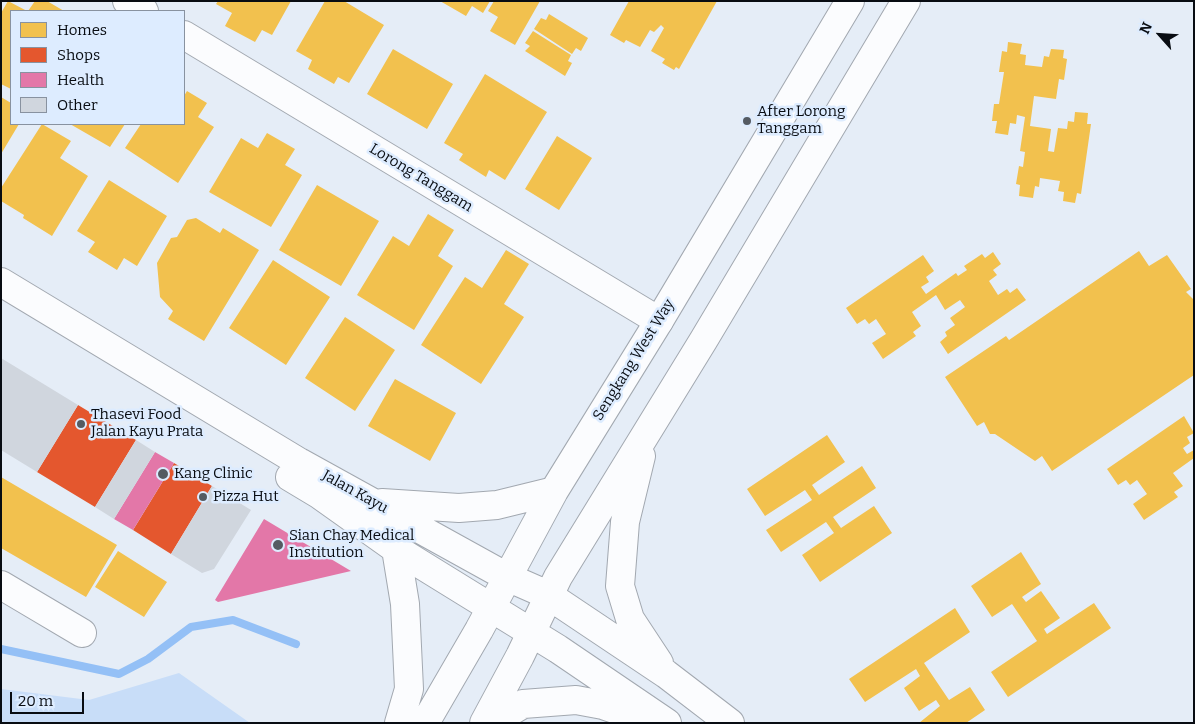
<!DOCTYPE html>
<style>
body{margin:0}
#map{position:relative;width:1195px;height:724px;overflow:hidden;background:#e5edf7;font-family:Bitter,serif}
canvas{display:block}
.frame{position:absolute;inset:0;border:2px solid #080c12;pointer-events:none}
.legend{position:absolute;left:10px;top:10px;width:175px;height:115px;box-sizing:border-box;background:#ddecff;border:1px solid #8892a0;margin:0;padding:6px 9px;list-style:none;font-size:15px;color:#080c12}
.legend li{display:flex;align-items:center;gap:10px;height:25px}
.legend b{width:25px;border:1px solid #8892a0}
.north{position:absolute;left:1135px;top:10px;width:50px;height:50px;-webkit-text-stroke:4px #ddecff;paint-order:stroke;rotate:296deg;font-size:14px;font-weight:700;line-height:20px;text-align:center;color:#080c12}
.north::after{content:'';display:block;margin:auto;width:18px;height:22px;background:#080c12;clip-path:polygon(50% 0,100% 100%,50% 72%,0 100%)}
.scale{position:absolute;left:10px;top:692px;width:74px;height:22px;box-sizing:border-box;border:2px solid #080c12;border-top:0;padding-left:6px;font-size:15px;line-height:18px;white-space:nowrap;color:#080c12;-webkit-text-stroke:4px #ddecff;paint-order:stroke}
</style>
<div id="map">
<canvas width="1195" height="724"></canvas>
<div class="frame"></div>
<ul class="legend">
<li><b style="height:14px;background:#f2c14e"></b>Homes</li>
<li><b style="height:14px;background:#e4572e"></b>Shops</li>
<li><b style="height:14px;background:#e377a8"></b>Health</li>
<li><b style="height:14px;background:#d0d6de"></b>Other</li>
</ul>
<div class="north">N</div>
<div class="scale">20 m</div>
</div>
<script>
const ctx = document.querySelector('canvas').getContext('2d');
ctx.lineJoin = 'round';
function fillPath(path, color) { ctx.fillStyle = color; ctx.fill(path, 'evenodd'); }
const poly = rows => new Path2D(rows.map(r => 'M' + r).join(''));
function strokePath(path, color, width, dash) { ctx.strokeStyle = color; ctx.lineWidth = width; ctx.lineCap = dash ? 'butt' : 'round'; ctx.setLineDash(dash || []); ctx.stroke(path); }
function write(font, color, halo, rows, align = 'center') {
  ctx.font = font + ' Bitter,serif'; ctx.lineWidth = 5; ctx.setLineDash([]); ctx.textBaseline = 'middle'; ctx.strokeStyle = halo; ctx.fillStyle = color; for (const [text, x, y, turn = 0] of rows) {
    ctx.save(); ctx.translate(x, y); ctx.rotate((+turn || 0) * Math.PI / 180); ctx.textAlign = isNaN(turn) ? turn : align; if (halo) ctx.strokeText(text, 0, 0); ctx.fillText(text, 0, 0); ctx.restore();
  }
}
fillPath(poly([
 [179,673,250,723,1,723,1,689,89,700]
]), '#c8ddf8');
fillPath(poly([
 [8,1,27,11,11,11,11,89,1,84,1,13],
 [35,1,47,1,64,11,28,11],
 [218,1,291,1,272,35,262,30,255,42,225,26,232,13,216,4],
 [325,1,344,1,384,25,349,83,338,77,334,84,308,69,312,60,296,51],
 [440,1,490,1,483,13,472,6,466,16],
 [494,1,540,1,515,45,490,31,498,17,488,11],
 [629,1,717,1,679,69,676,67,674,70,662,63,665,59,651,51,664,28,661,25,654,32,650,30,640,47,626,40,624,43,610,35],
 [549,14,588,38,581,51,576,48,572,54,534,29,541,18,546,20],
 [533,31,571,55,568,61,572,63,565,76,525,51,530,46,525,43],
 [1008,42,1022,44,1020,54,1026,55,1025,65,1042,67,1044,56,1049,57,1051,49,1064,50,1063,58,1067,59,1064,80,1059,79,1056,99,1034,96,1030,126,1051,129,1048,151,1054,152,1058,128,1067,129,1068,121,1074,122,1075,112,1088,113,1087,124,1091,124,1081,194,1077,193,1075,203,1063,201,1064,192,1058,191,1060,181,1040,178,1039,187,1035,186,1033,198,1019,196,1020,185,1016,184,1019,166,1023,167,1025,152,1020,151,1025,117,1017,115,1016,124,1010,123,1008,135,995,133,997,121,992,121,994,104,999,104,1004,72,999,72,1002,51,1007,52],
 [393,49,453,84,427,129,367,94],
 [485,74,547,112,505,180,489,170,486,177,459,160,463,154,444,143],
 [187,91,207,103,198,117,214,127,178,183,125,148,141,124,184,124,184,96],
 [1,97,11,103,11,124,19,124,1,154],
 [42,124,71,141,60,158,88,176,52,236,23,218,24,215,1,201,1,188],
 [70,124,125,124,110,147],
 [267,133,295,149,285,165,302,175,271,227,209,192,241,138,258,148],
 [557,136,592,158,559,210,525,189],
 [109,180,167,216,137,266,124,258,117,270,88,252,95,242,77,231],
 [317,185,379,221,341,286,279,250],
 [428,214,454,230,438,256,453,266,414,330,357,295,393,236,409,246],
 [196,218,220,233,223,228,259,250,204,341,168,319,173,311,160,297,157,263,171,238,177,237,187,220],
 [506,250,529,264,504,304,524,317,481,384,421,345,465,277,482,288],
 [1139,251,1149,266,1167,255,1191,289,1186,292,1194,300,1194,375,1052,471,1042,456,1035,461,995,434,990,434,984,422,977,426,945,377,1006,336,1009,340],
 [993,252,1001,264,993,270,997,275,989,281,998,295,1007,289,1010,293,1017,288,1026,300,948,354,940,342,947,336,945,332,955,325,950,318,965,307,960,300,945,310,936,295,912,312,921,326,913,332,916,336,883,359,872,343,886,334,876,319,869,324,865,319,857,324,846,308,923,255,934,271,926,277,929,282,921,287,926,294,956,273,958,276,967,270,964,266,982,254,985,258],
 [273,260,330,297,286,365,229,328],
 [345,317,395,350,355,411,305,378],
 [395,379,456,413,430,461,368,426],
 [1184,416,1194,433,1187,437,1190,443,1183,448,1187,454,1194,450,1194,458,1173,473,1183,486,1174,492,1178,497,1144,520,1133,504,1147,494,1137,480,1130,485,1126,480,1118,485,1107,469],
 [827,435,845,462,812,485,819,495,862,466,876,488,833,517,841,528,874,506,892,533,820,582,802,555,834,533,826,522,781,552,766,530,812,500,805,490,765,516,747,489],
 [1,477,117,545,86,597,1,548],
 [118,551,167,582,144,617,95,587],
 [1021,552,1041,584,1022,597,1026,602,1041,591,1060,618,1044,629,1047,634,1094,603,1111,628,1008,697,991,672,1037,641,1012,604,992,617,971,586],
 [955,608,970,632,924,663,949,700,970,687,985,710,966,723,919,723,940,706,936,700,919,711,904,688,920,676,916,669,865,702,849,679]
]), '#f2c14e');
fillPath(poly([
 [78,405,136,440,95,507,37,472],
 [174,463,212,486,171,554,133,530]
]), '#e4572e');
fillPath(poly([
 [155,452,174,463,133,530,114,519],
 [264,519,351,571,218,602,215,600]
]), '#e377a8');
strokePath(poly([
 [1,649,119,674,148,659,191,627,233,620,296,644]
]), '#94c0f6', 8);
fillPath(poly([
 [1,358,78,405,37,472,1,450],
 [136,440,155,452,114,519,95,507],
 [212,486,251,510,214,569,202,573,171,554]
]), '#d0d6de');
const minor = poly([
 [127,1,144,11],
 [184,35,659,321],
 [1,585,82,633]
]);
const major = poly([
 [1,282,299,462,507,577,548,595,666,674,730,723],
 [641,456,625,522,620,586,630,619,659,663],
 [290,477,320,495,396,549,558,649,667,723],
 [382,503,459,508,497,505,554,491],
 [396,549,405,604,409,689,399,723],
 [425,723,479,630,554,491,659,321,850,1],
 [484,723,520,656,558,577,703,341,906,1],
 [491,723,523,704,576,700,603,705,646,720]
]);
strokePath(minor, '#a2a8b0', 30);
strokePath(major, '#a2a8b0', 30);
strokePath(minor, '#fbfcfe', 28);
strokePath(major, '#fbfcfe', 28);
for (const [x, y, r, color] of [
 [747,121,5,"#555b62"],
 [81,424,5,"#555b62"],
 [163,474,6,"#555b62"],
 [203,497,5,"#555b62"],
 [278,545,6,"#555b62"]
]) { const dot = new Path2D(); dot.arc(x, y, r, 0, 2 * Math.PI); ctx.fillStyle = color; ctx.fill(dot); strokePath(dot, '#ddecff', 2); }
write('15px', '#080c12', '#ddecff', [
 ["After Lorong",757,112],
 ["Tanggam",757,129],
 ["Thasevi Food",91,415],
 ["Jalan Kayu Prata",91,432],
 ["Kang Clinic",174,474],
 ["Pizza Hut",213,497],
 ["Sian Chay Medical",289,536],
 ["Institution",289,553]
], 'left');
write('15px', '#080c12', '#ddecff', [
 ["Lorong Tanggam",421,178,31],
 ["Sengkang West Way",634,360,-58],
 ["Jalan Kayu",355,492,29]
]);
</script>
